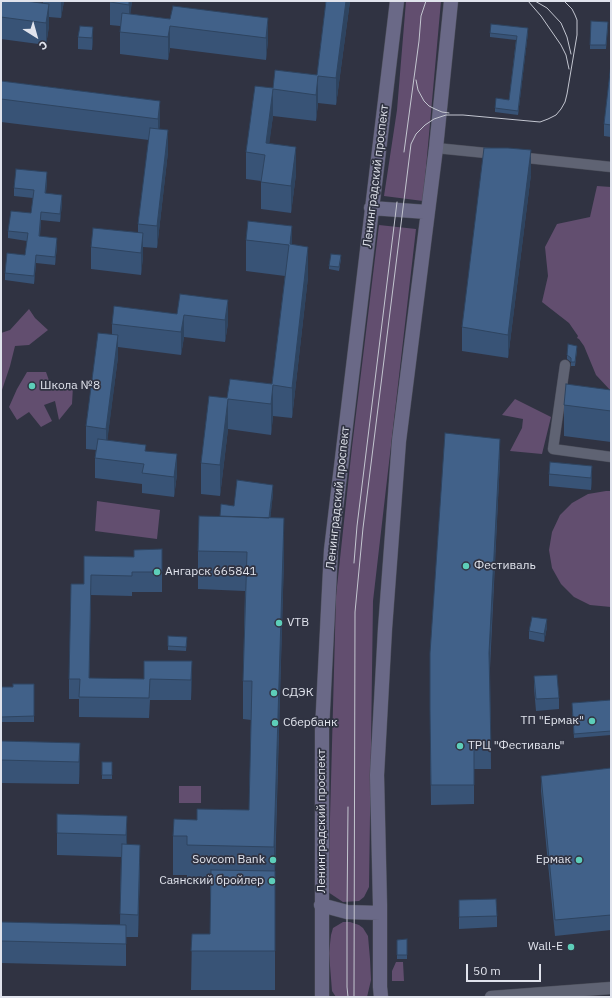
<!DOCTYPE html>
<meta charset="utf-8">
<style>
body{margin:0}
#map{position:relative;width:612px;height:998px;overflow:hidden;background:#303342;font-family:"IBM Plex Sans",sans-serif}
canvas{display:block}
.frame{position:absolute;inset:0;border:2px solid #e0e3ec;pointer-events:none}
.north{position:absolute;left:16px;top:16px;width:40px;height:40px;-webkit-text-stroke:3px #303342;paint-order:stroke;rotate:143deg;font-size:11px;font-weight:700;line-height:16px;text-align:center;color:#e0e3ec}
.north::after{content:'';display:block;margin:auto;width:14px;height:18px;background:#e0e3ec;clip-path:polygon(50% 0,100% 100%,50% 72%,0 100%)}
.scale{position:absolute;left:466px;top:964px;width:75px;height:18px;box-sizing:border-box;border:2px solid #e0e3ec;border-top:0;padding-left:5px;font-size:12px;line-height:14px;white-space:nowrap;color:#e0e3ec;-webkit-text-stroke:3px #303342;paint-order:stroke}
</style>
<div id="map">
<canvas width="612" height="998"></canvas>
<div class="frame"></div>
<div class="north">С</div>
<div class="scale">50 m</div>
</div>
<script>
const ctx = document.querySelector('canvas').getContext('2d');
ctx.lineJoin = 'round';
function fillPath(path, color) { ctx.fillStyle = color; ctx.fill(path, 'evenodd'); }
const poly = rows => new Path2D(rows.map(r => 'M' + r).join(''));
function strokePath(path, color, width, dash) { ctx.strokeStyle = color; ctx.lineWidth = width; ctx.lineCap = dash ? 'butt' : 'round'; ctx.setLineDash(dash || []); ctx.stroke(path); }
function write(font, color, halo, rows, align = 'center') {
  ctx.font = font + ' "IBM Plex Sans",sans-serif'; ctx.lineWidth = 3.5; ctx.setLineDash([]); ctx.textBaseline = 'middle'; ctx.strokeStyle = halo; ctx.fillStyle = color; for (const [text, x, y, turn = 0] of rows) {
    ctx.save(); ctx.translate(x, y); ctx.rotate((+turn || 0) * Math.PI / 180); ctx.textAlign = isNaN(turn) ? turn : align; if (halo) ctx.strokeText(text, 0, 0); ctx.fillText(text, 0, 0); ctx.restore();
  }
}
fillPath(poly([
 [406,1,441,1,423,201,384,196,397,110],
 [597,186,611,187,611,391,596,375,584,346,579,339,577,338,578,336,569,323,542,302,548,276,545,247,557,224,590,217],
 [379,225,416,229,373,601,369,887,364,897,359,901,343,902,328,892,336,596,352,447],
 [29,309,35,318,48,330,29,345,15,346,10,366,1,393,1,333,10,330],
 [27,372,46,372,52,389,73,386,72,404,59,420,55,401,44,405,52,421,41,427,29,412,17,420,9,407,17,389],
 [515,399,551,417,542,454,510,451,522,428,523,419,502,415],
 [606,491,611,491,611,607,590,605,574,597,561,584,552,568,549,550,552,532,560,515,572,503,588,494],
 [97,501,160,510,157,539,95,531],
 [179,786,201,786,201,803,179,803],
 [343,922,350,922,359,925,363,928,368,936,370,959,371,980,367,997,336,997,332,991,329,953,331,935,333,928],
 [396,962,403,962,404,981,392,981,392,971]
]), '#624e6f');
const minor = poly([
 [436,148,496,154],
 [518,157,611,167],
 [565,365,553,449,611,457]
]);
const tertiary = poly([
 [491,997,611,988]
]);
const secondary = poly([
 [371,208,427,212],
 [321,905,347,912,380,913],
 [322,997,322,730,331,550,397,1],
 [381,997,380,987,380,905,377,775,385,629,399,441,436,148,451,1]
]);
strokePath(minor, '#4c4f5b', 11);
strokePath(tertiary, '#4c4f5b', 13);
strokePath(secondary, '#4c4f5b', 15);
strokePath(minor, '#5f6373', 10);
strokePath(tertiary, '#5f6373', 12);
strokePath(secondary, '#6a6987', 14);
strokePath(poly([
 [528,1,541,16,561,45,566,55,569,69],
 [535,1,547,8,561,23,567,37,571,54],
 [416,80,418,90,424,101,429,106,435,109,442,112,449,113],
 [404,152,419,41,421,16,426,1],
 [354,563,357,526,397,202],
 [348,997,347,987,347,912,348,807],
 [354,997,355,612,363,528,411,144,416,134,425,125,434,119,446,115,463,115,540,122,548,119,556,115,561,109,565,102,567,94,577,35,577,20,575,15,572,9,564,1]
]), '#c3c6d0', 1);
fillPath(poly([
 [1,1,43,3,43,1,64,1,61,18,49,17,49,26,46,45,1,39],
 [110,1,132,1,130,14,170,19,268,18,268,40,266,60,170,48,168,60,120,54,120,26,110,25],
 [326,1,350,1,336,105,318,103,316,121,273,116,269,143,296,174,291,213,261,209,261,181,246,179,246,152,273,88,317,75],
 [608,26,606,49,590,49,590,45],
 [528,32,518,115,495,112,495,108,509,100,516,40,490,37,490,33],
 [78,37,93,38,92,50,78,49],
 [611,64,611,137,604,136,604,124],
 [1,81,160,101,160,123,159,129,168,152,157,248,143,247,143,256,141,275,91,269,91,247,138,233,138,224,149,140,1,122],
 [531,174,508,358,462,351,462,327],
 [47,180,46,193,62,203,60,222,41,220,40,236,57,246,55,265,36,263,34,284,5,280,5,273,25,255,27,241,8,238,8,231,31,213,33,198,14,196,14,188],
 [246,240,292,245,308,277,292,418,273,416,271,435,228,429,220,496,201,494,201,463,227,398,272,384,285,276,246,271],
 [341,259,339,271,329,269,329,266],
 [228,300,228,323,225,342,184,337,181,355,118,347,118,357,107,441,146,451,177,474,174,497,142,493,142,484,95,478,95,458,96,450,86,449,86,426,112,334,112,324,177,314],
 [577,350,575,366,571,366,571,362,567,359,567,355],
 [611,390,611,442,564,436,564,405],
 [500,459,490,668,491,769,474,769,474,804,431,805,430,730,430,653],
 [549,474,592,477,591,490,549,486],
 [273,493,270,518,284,557,275,871,275,990,191,990,192,934,210,934,210,884,187,884,187,875,173,875,173,836,197,820,249,810,251,720,243,719,243,681,245,591,198,589,198,551,220,516,234,506],
 [162,549,162,592,132,592,132,596,91,595,89,678,144,679,192,661,191,700,150,700,149,718,79,717,79,699,69,699,69,679,84,584,84,556,134,557],
 [547,627,544,642,529,639,529,631],
 [168,636,187,637,186,651,168,650],
 [534,676,559,698,559,709,536,711,534,688],
 [34,684,34,722,1,722,1,687,13,687],
 [611,700,611,735,574,738,572,703],
 [1,741,80,743,79,784,1,783],
 [102,762,112,762,112,779,102,779],
 [611,768,611,930,555,936,541,791,541,776],
 [127,816,127,845,140,867,138,937,126,937,126,966,1,963,1,922,120,925,121,857,57,855,57,833],
 [459,900,497,916,497,927,459,929],
 [407,939,407,959,397,959,397,940]
]), '#385376');
fillPath(poly([
 [61,1,64,1,61,18],
 [129,1,132,1,129,27],
 [346,1,350,1,336,105,336,78],
 [49,4,49,26,46,45,46,23],
 [268,18,268,40,266,60,266,38],
 [170,26,170,48,168,60,168,37],
 [93,27,93,38,92,50,92,38],
 [528,28,528,32,518,115,518,111],
 [318,76,318,103,316,121,316,95],
 [273,89,273,116,266,169,266,143],
 [160,101,160,123,158,141,158,119],
 [168,130,168,152,157,248,157,226],
 [296,147,296,174,291,213,291,186],
 [531,150,531,174,508,358,508,335],
 [47,172,47,180,45,201,45,193],
 [62,195,62,203,60,222,60,214],
 [41,212,41,220,39,244,39,236],
 [292,226,292,257,290,244],
 [143,233,143,256,141,275,141,253],
 [57,238,57,246,55,265,55,257],
 [308,247,308,277,292,418,292,388],
 [36,255,36,263,34,284,34,276],
 [228,300,228,323,225,342,225,320],
 [184,315,184,337,181,355,181,332],
 [118,335,118,357,106,451,106,429],
 [273,385,273,416,271,435,271,404],
 [228,399,228,429,220,496,220,465],
 [500,439,500,459,489,673,489,653],
 [177,454,177,474,174,497,174,477],
 [592,466,592,477,591,490,591,478],
 [273,485,273,493,269,532,269,524],
 [284,518,284,557,274,886,274,847],
 [91,575,91,595,89,698,89,678],
 [547,619,547,627,544,642,544,634],
 [192,661,192,682,191,700,191,680],
 [80,743,80,765,79,784,79,762],
 [127,816,127,839,126,857,126,835],
 [140,845,140,867,138,937,138,915]
]), '#2e4460');
const building = poly([
 [1,1,25,1,49,4,46,23,1,17,1,1],
 [110,1,129,1,129,5,110,2,110,1],
 [326,1,346,1,336,78,318,76,316,95,273,89,266,143,296,147,291,186,261,182,265,155,246,152,255,86,273,88,275,70,317,75,326,1],
 [173,6,268,18,266,38,170,26,168,37,120,32,122,13,170,19,173,6],
 [591,21,608,22,606,45,590,45,591,21],
 [491,24,528,28,518,111,495,108,496,98,509,100,517,36,490,33,491,24],
 [80,26,93,27,92,38,78,37,80,26],
 [611,64,611,125,604,124,611,64],
 [1,81,160,101,158,119,1,99,1,81],
 [150,128,168,130,157,226,138,224,150,128],
 [484,148,508,148,531,150,508,335,462,327,484,148],
 [16,169,47,172,45,193,62,195,60,214,41,212,39,236,57,238,55,257,36,255,34,276,5,273,7,253,25,255,28,233,8,231,11,211,31,213,34,190,14,188,16,169],
 [248,221,292,226,290,244,308,247,292,388,273,385,271,404,228,399,220,465,201,463,209,396,227,398,230,379,272,384,289,245,246,240,248,221],
 [93,228,143,233,141,253,91,247,93,228],
 [331,254,341,255,339,267,329,266,331,254],
 [180,294,228,300,225,320,184,315,181,332,112,324,114,306,177,314,180,294],
 [98,333,118,335,106,429,86,426,98,333],
 [568,344,577,346,575,362,571,362,571,358,567,355,568,344],
 [566,384,611,390,611,411,564,405,566,384],
 [445,433,500,439,489,653,491,749,474,749,474,785,431,785,430,710,430,653,445,433],
 [98,439,146,445,145,451,177,454,174,477,142,473,144,464,95,458,98,439],
 [550,462,592,466,591,478,549,474,550,462],
 [237,480,273,485,269,518,220,516,221,504,234,506,237,480],
 [199,516,284,518,274,847,187,845,187,836,173,836,174,819,197,820,197,809,249,810,252,681,243,681,247,552,198,551,199,516],
 [162,549,162,572,132,572,132,576,91,575,89,678,144,679,144,661,192,661,191,680,150,679,149,698,79,697,80,679,69,679,71,584,84,584,84,556,134,557,134,550,162,549],
 [532,617,547,619,544,634,529,631,532,617],
 [168,636,187,637,186,647,168,646,168,636],
 [557,675,559,698,536,699,534,676,557,675],
 [13,684,34,684,34,716,1,717,1,687,13,687,13,684],
 [611,700,611,731,574,734,572,703,611,700],
 [1,741,80,743,79,762,1,760,1,741],
 [102,762,112,762,112,775,102,775,102,762],
 [611,768,611,915,555,920,541,776,611,768],
 [57,814,127,816,126,835,57,833,57,814],
 [122,844,140,845,138,915,120,914,122,844],
 [211,870,275,871,275,951,191,951,192,934,210,934,211,870],
 [496,899,497,916,459,917,459,900,496,899],
 [1,922,126,925,126,944,1,941,1,922],
 [407,939,407,955,397,955,397,940,407,939]
]);
fillPath(building, '#416189');
strokePath(building, '#2e4460', 1);
for (const [x, y, r, color] of [
 [32,386,4,"#5dceb9"],
 [466,566,4,"#5dceb9"],
 [157,572,4,"#5dceb9"],
 [279,623,4,"#5dceb9"],
 [274,693,4,"#5dceb9"],
 [592,721,4,"#5dceb9"],
 [275,723,4,"#5dceb9"],
 [460,746,4,"#5dceb9"],
 [273,860,4,"#5dceb9"],
 [579,860,4,"#5dceb9"],
 [272,881,4,"#5dceb9"],
 [571,947,4,"#5dceb9"]
]) { const dot = new Path2D(); dot.arc(x, y, r, 0, 2 * Math.PI); ctx.fillStyle = color; ctx.fill(dot); strokePath(dot, '#303342', 1.5); }
write('12px', '#e0e3ec', '#303342', [
 ["Ленинградский проспект",376,176,-83],
 ["Ленинградский проспект",338,498,-84],
 ["Ленинградский проспект",322,821,-90]
]);
write('12px', '#e0e3ec', '#303342', [
 ["Школа №8",40,386],
 ["Фестиваль",474,566],
 ["Ангарск 665841",165,572],
 ["VTB",287,623],
 ["СДЭК",282,693],
 ["ТП \"Ермак\"",584,721,"right"],
 ["Сбербанк",283,723],
 ["ТРЦ \"Фестиваль\"",468,746],
 ["Sovcom Bank",265,860,"right"],
 ["Ермак",571,860,"right"],
 ["Саянский бройлер",264,881,"right"],
 ["Wall-E",563,947,"right"]
], 'left');
</script>
